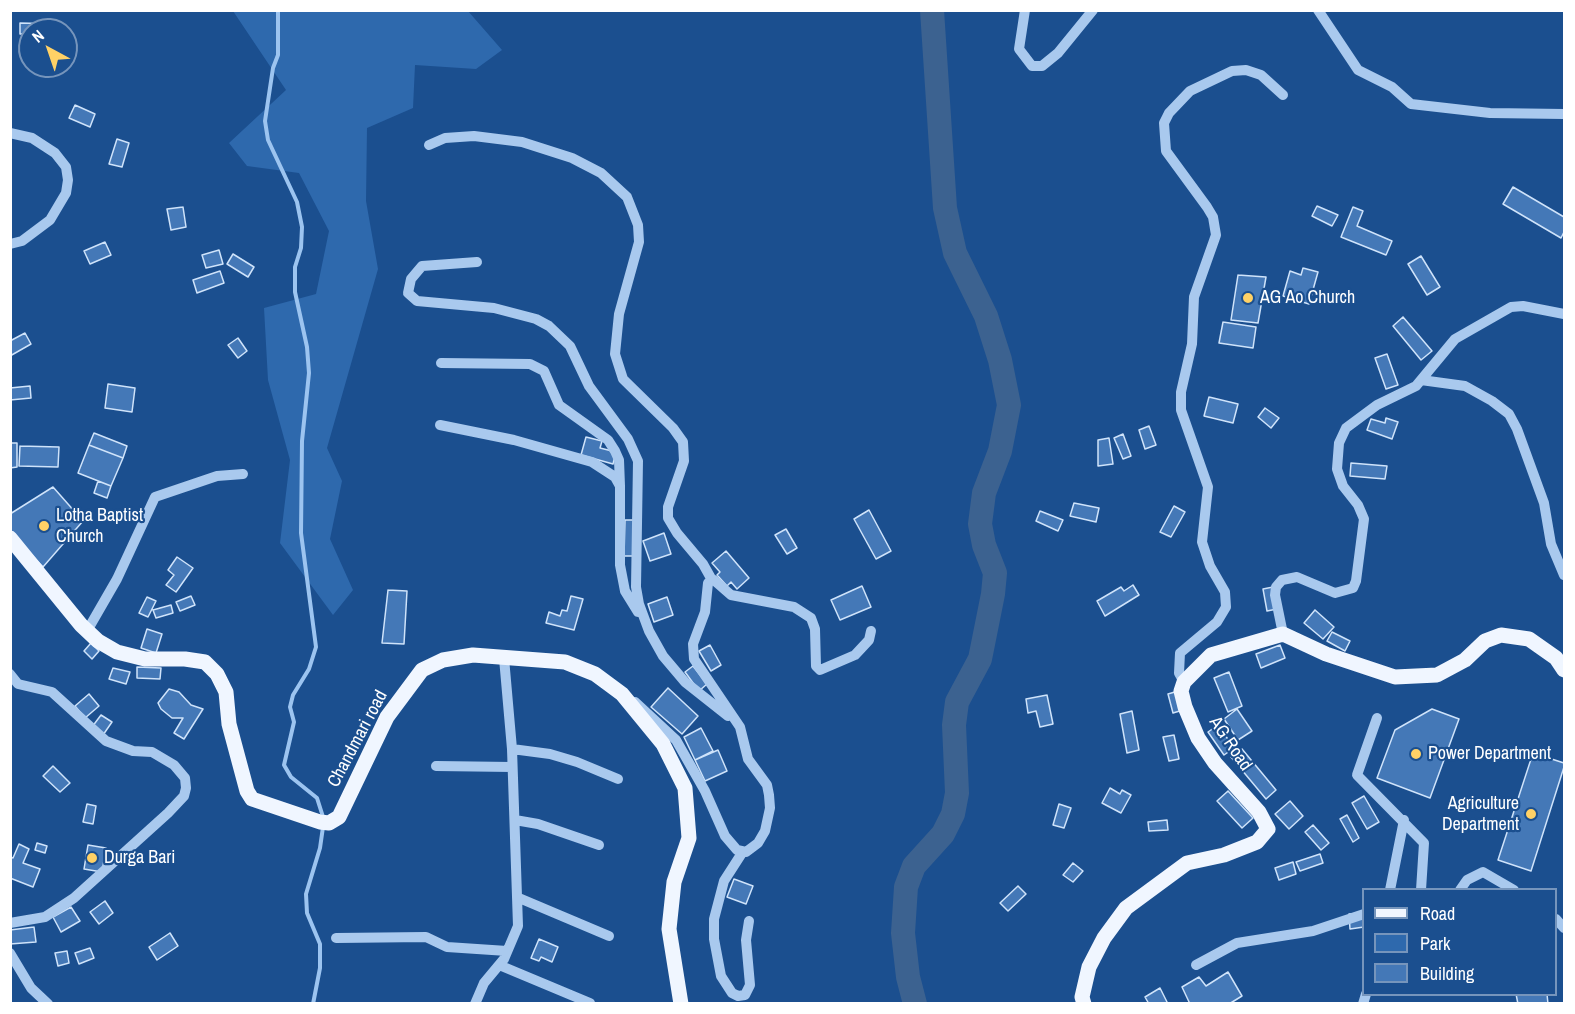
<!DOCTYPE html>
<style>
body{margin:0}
#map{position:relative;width:1575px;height:1014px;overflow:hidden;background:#1b4f8f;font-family:"Archivo Narrow",sans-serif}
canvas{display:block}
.frame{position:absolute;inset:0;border:12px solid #fff;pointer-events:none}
.legend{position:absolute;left:1362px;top:888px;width:195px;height:108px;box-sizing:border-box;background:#1b4f8f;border:2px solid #7695bc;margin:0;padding:8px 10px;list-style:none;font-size:18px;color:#fff}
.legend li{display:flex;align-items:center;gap:12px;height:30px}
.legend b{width:30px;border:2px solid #7695bc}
.north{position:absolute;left:18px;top:18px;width:60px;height:60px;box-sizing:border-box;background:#1b4f8f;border:2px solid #7695bc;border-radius:50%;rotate:320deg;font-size:16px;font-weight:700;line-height:24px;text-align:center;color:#fff}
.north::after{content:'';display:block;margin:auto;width:21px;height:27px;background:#ffd166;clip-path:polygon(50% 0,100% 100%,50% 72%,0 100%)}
</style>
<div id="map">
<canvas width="1575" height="1014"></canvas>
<div class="frame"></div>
<ul class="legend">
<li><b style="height:8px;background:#f0f6ff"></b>Road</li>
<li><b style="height:16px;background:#2e69ad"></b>Park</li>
<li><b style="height:16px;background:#4478b7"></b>Building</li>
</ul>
<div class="north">N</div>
</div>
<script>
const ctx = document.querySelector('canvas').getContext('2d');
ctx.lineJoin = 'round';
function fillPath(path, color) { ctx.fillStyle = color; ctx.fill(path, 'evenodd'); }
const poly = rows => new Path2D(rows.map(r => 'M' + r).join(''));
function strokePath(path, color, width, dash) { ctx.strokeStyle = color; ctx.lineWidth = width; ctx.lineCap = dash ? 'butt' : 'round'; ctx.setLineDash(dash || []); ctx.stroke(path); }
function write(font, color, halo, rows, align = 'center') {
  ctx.font = font + ' "Archivo Narrow",sans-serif'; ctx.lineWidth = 4.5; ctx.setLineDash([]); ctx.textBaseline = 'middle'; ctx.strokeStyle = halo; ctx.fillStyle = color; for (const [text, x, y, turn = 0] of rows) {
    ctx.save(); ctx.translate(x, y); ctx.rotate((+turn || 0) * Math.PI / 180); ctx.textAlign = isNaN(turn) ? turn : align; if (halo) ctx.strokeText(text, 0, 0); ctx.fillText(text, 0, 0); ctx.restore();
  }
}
fillPath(poly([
 [233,11,468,11,502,50,476,69,415,65,413,108,367,128,366,201,378,269,327,448,342,481,330,539,353,590,333,615,280,543,290,460,268,380,264,308,316,294,329,231,299,173,247,166,229,143,286,90]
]), '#2e69ad');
strokePath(poly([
 [278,10,278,55,273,68,265,121,268,140,297,202,302,227,301,248,295,267,295,292,307,347,309,373,302,441,301,533,316,647,309,669,293,695,290,707,294,722,284,765,291,777,317,798,324,820],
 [313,1004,320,968,320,944,307,913,306,894,320,848,323,827]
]), '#9cc4f0', 4);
strokePath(poly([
 [915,1004,908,977,903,933,906,887,914,866,943,834,953,814,957,793,954,725,957,702,980,659,993,594,995,573,984,545,980,524,984,493,1000,451,1009,405,1000,360,986,316,955,253,945,208,932,10]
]), '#3c6290', 24);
const building = poly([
 [20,23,60,24,60,30,30,30,30,34,20,34,20,23],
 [75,105,95,114,90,127,69,118,75,105],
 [117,139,129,143,122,167,109,164,117,139],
 [1513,187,1564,217,1564,232,1561,238,1503,204,1513,187],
 [1317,206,1338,215,1332,226,1312,216,1317,206],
 [183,207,186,227,171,230,167,209,183,207],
 [1353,207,1363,211,1357,226,1392,241,1386,255,1341,237,1353,207],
 [105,242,111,255,90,264,84,251,105,242],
 [219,250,223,264,206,268,202,255,219,250],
 [233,254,254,267,248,277,227,264,233,254],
 [1421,256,1440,287,1427,295,1408,264,1421,256],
 [1303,268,1318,272,1309,304,1283,296,1290,271,1301,275,1303,268],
 [220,271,224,283,197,293,193,280,220,271],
 [1238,275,1266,277,1258,323,1231,320,1238,275],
 [1403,317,1432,351,1421,360,1393,326,1403,317],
 [1223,322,1256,327,1253,348,1219,343,1223,322],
 [25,333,31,344,10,356,10,341,25,333],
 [238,338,247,351,238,358,228,345,238,338],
 [1387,354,1398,385,1386,389,1375,358,1387,354],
 [108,384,135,388,132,412,105,408,108,384],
 [30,386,31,398,10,400,10,388,30,386],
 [1209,397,1238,404,1233,423,1204,416,1209,397],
 [1265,408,1279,418,1271,428,1258,417,1265,408],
 [1386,418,1398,422,1392,439,1367,430,1371,419,1385,423,1386,418],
 [1149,426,1156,445,1145,449,1139,430,1149,426],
 [94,433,127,446,123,458,89,445,94,433],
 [1123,434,1131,456,1123,459,1114,438,1123,434],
 [586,437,602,441,600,448,616,452,613,464,581,455,586,437],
 [1109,438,1113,464,1098,466,1098,440,1109,438],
 [10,443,17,443,17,467,10,468,10,443],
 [89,445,123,458,111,486,78,473,89,445],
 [20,446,59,447,58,467,19,466,20,446],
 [1351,463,1387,466,1385,479,1350,476,1351,463],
 [98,481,111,486,107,498,94,493,98,481],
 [53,487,83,521,43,567,10,532,10,514,53,487],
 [1074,503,1099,508,1096,522,1070,516,1074,503],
 [1174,506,1185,512,1171,537,1160,532,1174,506],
 [869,510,891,551,876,559,854,519,869,510],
 [1040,511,1063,520,1058,531,1036,521,1040,511],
 [625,520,635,520,635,556,624,556,625,520],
 [786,529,797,548,787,554,775,535,786,529],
 [664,533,671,554,650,561,643,541,664,533],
 [726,551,749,578,737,589,731,582,727,586,717,575,720,572,712,563,726,551],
 [177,557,193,568,176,592,166,585,174,575,168,570,177,557],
 [1133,585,1139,595,1105,616,1097,601,1121,587,1124,591,1133,585],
 [862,586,871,607,840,620,831,600,862,586],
 [1273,587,1277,609,1267,611,1263,589,1273,587],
 [388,590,407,591,404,644,382,643,388,590],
 [191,596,195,605,180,611,176,602,191,596],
 [571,596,583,599,574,630,546,623,549,612,560,616,562,610,567,611,571,596],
 [147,597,156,601,148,617,139,613,147,597],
 [667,597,673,615,654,622,648,604,667,597],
 [171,605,173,613,156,618,153,610,171,605],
 [1315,610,1334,627,1323,639,1304,623,1315,610],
 [147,629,162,634,156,653,141,648,147,629],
 [1332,632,1350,641,1345,651,1327,641,1332,632],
 [91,643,99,651,92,659,84,651,91,643],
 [710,645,721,665,711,671,699,651,710,645],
 [1280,645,1285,658,1261,668,1256,654,1280,645],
 [693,666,707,684,699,691,685,672,693,666],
 [137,667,161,668,160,679,137,678,137,667],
 [113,668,130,672,126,684,109,679,113,668],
 [1229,672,1242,706,1228,712,1214,678,1229,672],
 [668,688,698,716,682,734,651,707,668,688],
 [169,689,179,692,191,705,203,709,184,739,174,733,183,718,172,718,161,709,158,703,169,689],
 [1178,691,1183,710,1173,713,1168,694,1178,691],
 [89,694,99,706,85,718,75,706,89,694],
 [1047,695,1053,724,1040,727,1036,711,1028,713,1026,699,1047,695],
 [1237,709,1252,731,1238,740,1224,719,1237,709],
 [1432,709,1459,719,1430,798,1377,778,1395,730,1432,709],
 [1132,711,1139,750,1127,753,1120,714,1132,711],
 [101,715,112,722,103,735,92,727,101,715],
 [1218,725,1234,748,1224,755,1208,732,1218,725],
 [701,728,713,751,695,760,684,737,701,728],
 [1174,735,1179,759,1169,761,1163,737,1174,735],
 [1242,749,1276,790,1266,799,1231,757,1242,749],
 [718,750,727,771,705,781,695,760,718,750],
 [1533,753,1564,763,1564,767,1531,871,1498,860,1533,753],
 [53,766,70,783,60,792,43,776,53,766],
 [1110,788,1120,794,1122,790,1131,795,1121,813,1102,803,1110,788],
 [1228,791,1253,818,1242,828,1217,801,1228,791],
 [1364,796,1379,822,1367,829,1352,803,1364,796],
 [1290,801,1303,816,1289,829,1275,814,1290,801],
 [87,804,96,806,93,824,83,822,87,804],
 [1059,804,1071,808,1064,828,1053,825,1059,804],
 [1347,815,1359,838,1353,842,1340,819,1347,815],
 [1167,820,1168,830,1149,831,1148,822,1167,820],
 [1313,825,1329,843,1321,850,1305,832,1313,825],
 [37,843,47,846,45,853,35,850,37,843],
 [19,844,29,849,23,863,40,869,33,887,10,878,10,857,13,858,19,844],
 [88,845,106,848,102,872,84,869,88,845],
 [1320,854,1323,863,1300,871,1296,862,1320,854],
 [1293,862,1296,874,1279,880,1275,868,1293,862],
 [1073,863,1083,871,1073,882,1063,875,1073,863],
 [734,879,753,886,746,904,727,897,734,879],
 [1018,886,1026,894,1008,911,1000,903,1018,886],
 [105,901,113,913,99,924,90,912,105,901],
 [71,907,80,921,61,932,53,917,71,907],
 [1364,913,1364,927,1350,929,1349,914,1364,913],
 [34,927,36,942,10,944,10,930,34,927],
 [170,933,178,946,157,960,149,947,170,933],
 [539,939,558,947,552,962,541,957,539,961,531,958,539,939],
 [90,948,94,958,79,964,75,953,90,948],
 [67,951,69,963,58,966,55,953,67,951],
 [1228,972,1242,996,1229,1004,1190,1004,1182,987,1199,977,1206,986,1228,972],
 [1160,988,1168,1004,1149,1004,1145,997,1160,988],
 [1516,994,1547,994,1548,1004,1518,1004,1516,994]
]);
fillPath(building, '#4478b7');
strokePath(building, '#cfe3fa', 1.5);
strokePath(poly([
 [1025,10,1019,49,1032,66,1042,66,1058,53,1093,10],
 [1318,10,1358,70,1392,87,1411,104,1490,113,1564,114],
 [10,133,32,138,55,153,66,167,68,180,66,193,50,220,22,241,10,244],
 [429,145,445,138,474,136,522,142,572,158,601,173,627,197,638,225,639,242,619,314,615,354,623,379,673,428,683,442,684,461,668,507,668,518,677,533,703,564,712,580],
 [477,262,422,266,411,279,408,293,417,301,494,308,536,319,549,326,570,346,589,386,628,439,638,461,636,587,639,604,649,631,663,656,685,682,728,716],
 [441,363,530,364,544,371,559,405,608,440,615,451,619,460,620,486],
 [1421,380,1465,386,1492,401,1509,414,1517,429,1544,503,1551,544,1564,575],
 [440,425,514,440,592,462,615,477,620,486,620,565,625,591,638,612],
 [87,631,117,579,155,497,217,476,243,474],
 [1283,634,1275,595,1276,587,1282,580,1297,577,1335,593,1353,588,1356,581,1364,519,1358,505,1343,486,1337,469,1339,443,1346,428,1377,405,1416,386,1455,339,1511,307,1523,306,1564,314],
 [10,674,18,684,52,692,106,741,133,751,152,752,174,765,185,778,186,788,184,796,168,813,74,898,45,917,10,923],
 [1184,682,1179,673,1180,653,1217,622,1226,607,1225,592,1210,566,1202,542,1208,487,1181,410,1181,392,1192,344,1194,297,1216,235,1213,217,1207,207,1166,151,1164,123,1169,113,1190,91,1232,71,1246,70,1261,75,1283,95],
 [635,702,676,740,705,791,725,836,737,850,746,852,758,843,765,831,770,808,769,795,767,785,748,759,740,727,694,659,693,644,705,612,708,583,712,579,715,581,731,595,794,607,811,618,815,629,816,666,820,670,855,655,869,640,871,631],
 [1377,718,1357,775,1424,843,1421,890],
 [512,749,550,754,577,762,618,779],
 [436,766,512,767],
 [515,820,538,824,599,845],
 [742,853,724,881,714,919,714,939,721,976,732,993,738,996,745,995,750,985,746,940,749,921],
 [1390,890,1404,820],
 [1460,890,1467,880,1483,872,1514,890],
 [519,898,609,936],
 [1556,919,1564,928],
 [336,938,426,937,447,947,507,951],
 [10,953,31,988,48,1004],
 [499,965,590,1003],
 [1196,965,1237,943,1313,931,1364,914],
 [475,1004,484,983,504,959,518,926,512,749,504,658],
 [1363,1004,1366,994]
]), '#a9c9ee', 10);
strokePath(poly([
 [10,538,81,625,98,641,117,652,145,659,185,659,205,662,217,674,226,692,229,724,247,791,252,799,320,822,329,823,339,817,387,717,422,670,443,660,473,655,565,662,595,674,622,694,663,744,685,788,689,838,674,882,669,929,681,1004],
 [1084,1004,1082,997,1089,967,1104,938,1126,908,1187,863,1224,855,1257,842,1268,829,1259,812,1215,763,1198,738,1185,707,1181,691,1184,682,1211,655,1283,634,1326,654,1395,677,1437,675,1465,660,1485,641,1501,635,1529,639,1556,658,1564,670]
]), '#f0f6ff', 15);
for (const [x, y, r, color] of [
 [1248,298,6,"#ffd166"],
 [44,526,6,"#ffd166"],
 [1416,754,6,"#ffd166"],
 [1531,814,6,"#ffd166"],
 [92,858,6,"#ffd166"]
]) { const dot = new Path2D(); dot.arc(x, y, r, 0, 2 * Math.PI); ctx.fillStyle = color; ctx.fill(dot); strokePath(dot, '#1b4f8f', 2); }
write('18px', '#fff', '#1b4f8f', [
 ["AG Ao Church",1260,298],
 ["Lotha Baptist",56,516],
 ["Church",56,537],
 ["Power Department",1428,754],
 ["Agriculture",1519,804,"right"],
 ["Department",1519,825,"right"],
 ["Durga Bari",104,858]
], 'left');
write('18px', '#fff', '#1b4f8f', [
 ["Chandmari road",358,739,-62],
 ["AG Road",1230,744,56]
]);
</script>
